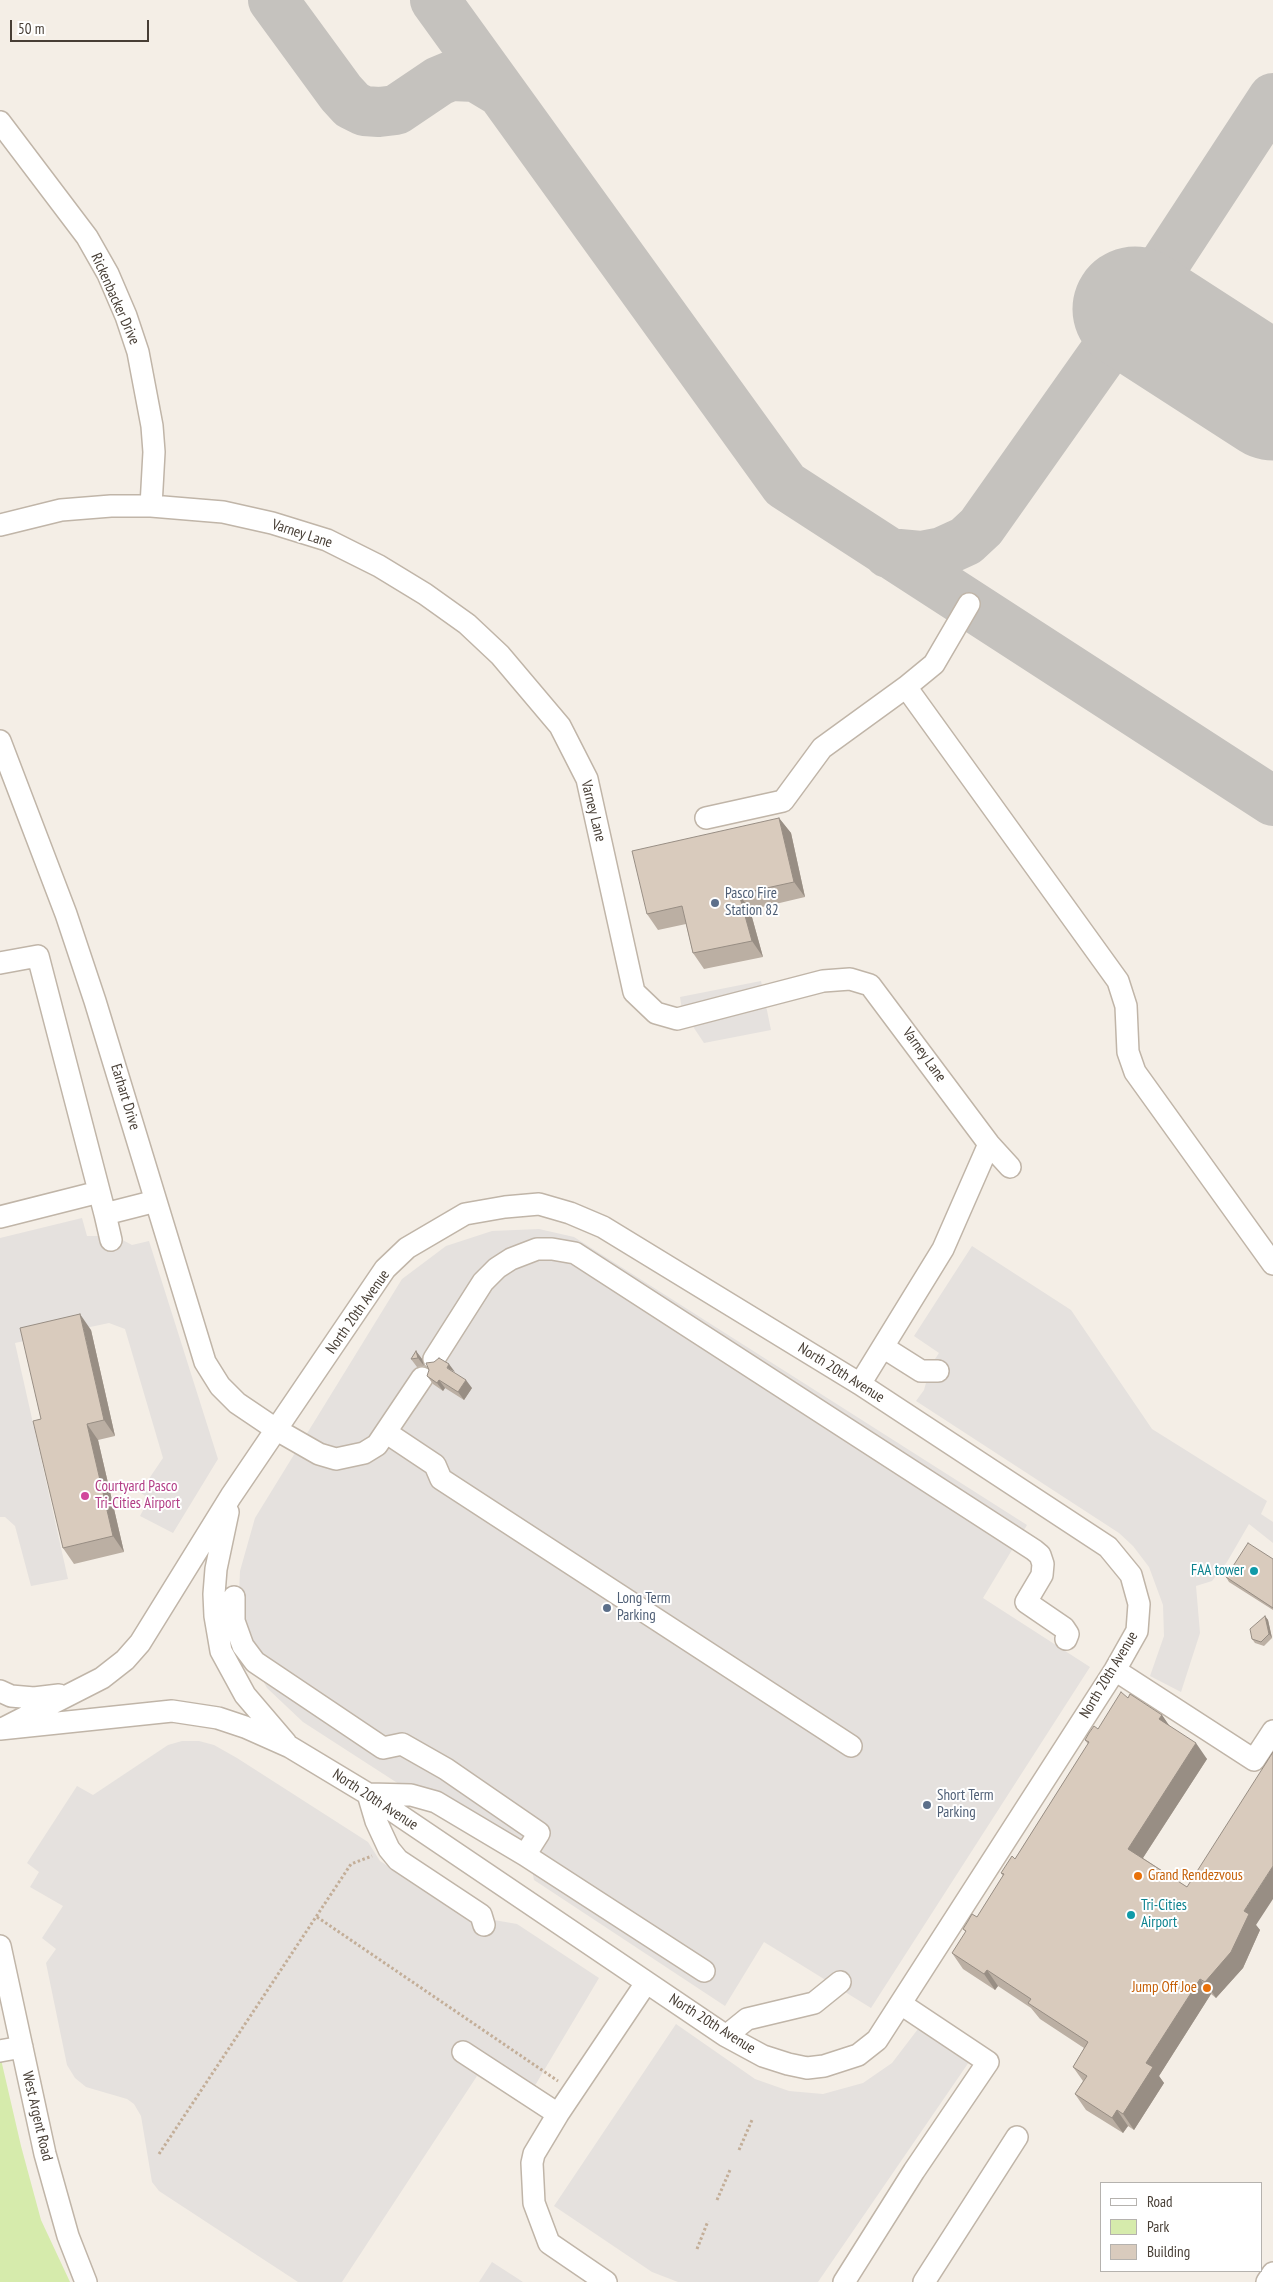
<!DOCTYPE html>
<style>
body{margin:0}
#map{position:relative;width:1273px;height:2282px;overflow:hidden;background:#f4eee6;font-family:"PT Sans Narrow",sans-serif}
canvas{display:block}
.legend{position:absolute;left:1100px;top:2182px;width:162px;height:90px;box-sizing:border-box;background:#fff;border:1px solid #b5b2ae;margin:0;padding:6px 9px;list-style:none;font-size:15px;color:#473e35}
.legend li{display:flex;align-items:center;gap:10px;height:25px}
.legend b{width:25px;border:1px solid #b5b2ae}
.scale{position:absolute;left:10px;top:20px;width:139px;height:22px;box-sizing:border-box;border:2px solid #473e35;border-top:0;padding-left:6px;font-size:15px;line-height:18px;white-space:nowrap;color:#473e35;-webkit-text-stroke:4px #fff;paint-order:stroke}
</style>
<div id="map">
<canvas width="1273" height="2282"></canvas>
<ul class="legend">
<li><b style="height:6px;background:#fff"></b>Road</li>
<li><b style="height:14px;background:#d6ebac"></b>Park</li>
<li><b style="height:14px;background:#d9cbbd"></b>Building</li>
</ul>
<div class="scale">50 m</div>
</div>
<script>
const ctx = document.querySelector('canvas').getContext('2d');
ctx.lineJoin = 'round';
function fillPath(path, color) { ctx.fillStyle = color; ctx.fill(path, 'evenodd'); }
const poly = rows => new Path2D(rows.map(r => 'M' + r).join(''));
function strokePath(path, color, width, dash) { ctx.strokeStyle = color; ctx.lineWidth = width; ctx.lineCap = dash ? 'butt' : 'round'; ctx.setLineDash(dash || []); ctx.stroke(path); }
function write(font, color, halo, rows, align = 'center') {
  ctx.font = font + ' "PT Sans Narrow",sans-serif'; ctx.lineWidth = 4; ctx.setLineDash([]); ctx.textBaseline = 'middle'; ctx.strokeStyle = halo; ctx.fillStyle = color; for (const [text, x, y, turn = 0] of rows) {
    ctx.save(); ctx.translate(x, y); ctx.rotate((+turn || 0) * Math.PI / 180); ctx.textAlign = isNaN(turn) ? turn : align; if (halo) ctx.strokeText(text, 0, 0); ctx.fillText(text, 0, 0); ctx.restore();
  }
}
fillPath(poly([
 [0,2055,21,2146,41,2220,70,2282,0,2282]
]), '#d6ebac');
fillPath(poly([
 [761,981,771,1030,704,1043,682,1010,680,997],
 [82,1218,87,1236,115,1236,132,1245,149,1241,218,1459,173,1533,140,1516,149,1499,140,1492,163,1458,125,1329,109,1323,15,1343,68,1579,31,1586,15,1526,5,1517,0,1517,0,1238],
 [539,1229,574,1237,1027,1525,983,1598,1090,1667,871,2008,764,1942,725,2006,534,1880,532,1870,303,1722,267,1688,251,1659,238,1617,240,1571,255,1518,402,1279,446,1246,492,1231],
 [972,1246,1071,1310,1152,1429,1267,1501,1261,1514,1273,1522,1273,1543,1249,1524,1227,1562,1212,1581,1196,1586,1200,1633,1181,1692,1150,1676,1164,1636,1163,1605,1149,1567,1133,1546,1119,1533,916,1401,924,1390,931,1365,939,1353,914,1336],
 [182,1741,199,1741,214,1745,237,1758,368,1842,380,1861,465,1915,517,1924,599,1978,524,2104,477,2076,342,2282,298,2282,159,2191,152,2182,141,2116,134,2104,127,2099,86,2087,75,2078,67,2065,46,1963,56,1949,42,1938,63,1906,30,1887,39,1872,27,1863,77,1786,93,1795,168,1745],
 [676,2024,755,2079,789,2091,823,2094,863,2083,892,2063,921,2025,969,2062,818,2282,678,2282,652,2272,554,2206],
 [492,2262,523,2282,479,2282]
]), '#e5e1de');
strokePath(poly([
 [273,0,341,93,352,105,364,111,379,112,396,110,439,81,451,76,476,77,501,92],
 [435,0,785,485,1273,801],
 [888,553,921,556,942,552,966,541,981,527,1135,309,1273,98]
]), '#c5c2be', 50);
strokePath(poly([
 [1135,309,1273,398]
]), '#c5c2be', 125);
const minor = poly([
 [0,122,87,237,108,274,126,316,138,352,152,426,154,452,151,506],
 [0,525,61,510,111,506,151,506,223,512,272,523,327,540,379,566,425,594,467,624,500,655,560,726,587,779,634,992,656,1013,677,1019,823,981,850,979,870,985,989,1144,1010,1167],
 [906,687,934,664,969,604],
 [0,741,66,914,95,1001,205,1362,220,1386,237,1403,277,1430,319,1454,336,1459,364,1453,377,1445,422,1378],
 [706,818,783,801,822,748,906,687,1118,981,1126,1006,1128,1052,1135,1072,1273,1264],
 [0,963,38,956,105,1214],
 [0,1217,99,1192],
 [111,1240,105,1214,156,1201],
 [883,1347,921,1371,938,1371],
 [434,1359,483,1282,497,1268,511,1259,537,1249,552,1249,575,1253,1034,1550,1040,1555,1043,1564,1042,1575,1026,1602,1064,1628,1068,1634,1066,1639],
 [860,1384,943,1249,989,1144],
 [387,1433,435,1465,441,1479,851,1746],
 [228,1512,216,1569,214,1594,215,1616,221,1651,245,1695,286,1743],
 [234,1597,234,1621,243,1646,255,1662,383,1748,402,1744,446,1769,491,1800,539,1833,525,1855,704,1971],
 [1115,1670,1254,1760,1273,1731],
 [0,1691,11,1696,34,1698,59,1695],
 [0,1729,172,1711,218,1718,245,1727,290,1747,368,1794,726,2036,763,2056,788,2064,807,2068,824,2066,858,2055,877,2040,1115,1670,1137,1631,1139,1604,1131,1575,1108,1547,860,1384,603,1227,570,1213,539,1204,505,1207,465,1214,407,1248,385,1269,231,1496,140,1643,125,1660,102,1678,6,1727],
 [484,1925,481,1915,398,1860,389,1849,376,1821,368,1794,411,1795,436,1802,525,1855],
 [0,1946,45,2154,68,2236,86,2282],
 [726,2036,747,2019,814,2003,840,1982],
 [0,2051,22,2047],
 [463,2052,558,2114],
 [606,2282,549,2243,534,2203,532,2163,534,2154,558,2114,646,1983],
 [844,2282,914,2171,988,2062,901,2004],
 [924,2282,1017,2137],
 [1267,2282,1273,2273]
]);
strokePath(minor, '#c0b5a8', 24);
strokePath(poly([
 [317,1917,558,2081],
 [739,2150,752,2120],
 [159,2154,351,1864,372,1856],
 [717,2200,730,2170],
 [697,2249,708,2221]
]), '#c3ae98', 3, [2.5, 2.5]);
strokePath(minor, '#fff', 21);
fillPath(poly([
 [779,818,791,833,805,897,750,910,763,957,704,969,693,953,686,924,658,930,647,914],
 [91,1330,115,1436,98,1440,124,1552,74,1564,63,1548],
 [416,1351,422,1359,424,1366,417,1367,411,1359],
 [427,1376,472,1388,464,1400,445,1388,443,1391,433,1384],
 [1273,1559,1273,1610,1229,1582,1226,1577],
 [1265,1616,1268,1620,1272,1638,1264,1646,1255,1643,1252,1639],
 [1128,1698,1162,1715,1169,1726,1207,1759,1143,1858,1187,1887,1256,1925,1260,1930,1243,1968,1216,1998,1211,1994,1159,2076,1164,2083,1134,2130,1128,2126,1123,2133,1086,2110,1075,2094,1083,2081,1073,2067,1084,2048,1040,2019,1031,2008,998,1986,995,1990,963,1969,952,1953,966,1932,963,1929,977,1917,1003,1876,1001,1873,1015,1859,1088,1744,1085,1740,1098,1729]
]), '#bbafa3');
fillPath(poly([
 [779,818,791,833,805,897,794,882],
 [739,894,750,910,763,957,752,941],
 [80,1314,91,1330,115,1436,104,1420],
 [416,1351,422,1359,424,1366,418,1358],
 [449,1364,455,1372,447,1368],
 [439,1380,445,1388,443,1391,437,1383],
 [466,1380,472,1388,464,1400,458,1392],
 [87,1424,98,1440,124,1552,113,1536],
 [1265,1616,1268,1620,1272,1638,1269,1634],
 [1162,1715,1173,1731,1159,1719],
 [1196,1743,1207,1759,1139,1864,1128,1849],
 [1273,1866,1273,1899,1256,1925,1260,1930,1243,1968,1216,1998,1205,1982,1244,1911],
 [987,1970,998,1986,995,1990,984,1974],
 [1200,1979,1211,1994,1159,2076,1164,2083,1134,2130,1123,2114,1146,2063],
 [1117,2110,1128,2126,1123,2133,1112,2118]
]), '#988e84');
const building = poly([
 [779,818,794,882,739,894,752,941,693,953,682,906,647,914,632,851,779,818],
 [80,1314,104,1420,87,1424,113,1536,63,1548,33,1421,41,1419,20,1328,80,1314],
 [416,1351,418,1358,411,1359,416,1351],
 [439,1358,449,1364,447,1368,466,1380,458,1392,439,1380,437,1383,427,1376,429,1370,426,1363,434,1362,439,1358],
 [1248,1543,1273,1559,1273,1608,1226,1577,1248,1543],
 [1265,1616,1269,1634,1261,1642,1252,1639,1250,1629,1265,1616],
 [1121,1692,1128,1698,1130,1694,1162,1715,1159,1719,1196,1743,1128,1849,1187,1887,1273,1752,1273,1866,1244,1911,1249,1914,1231,1952,1205,1982,1200,1979,1146,2063,1153,2067,1123,2114,1117,2110,1112,2118,1075,2094,1087,2076,1073,2067,1088,2042,1028,2003,1031,1999,987,1970,984,1974,952,1953,966,1931,963,1929,968,1921,972,1914,977,1917,1004,1874,1001,1873,1012,1856,1015,1859,1089,1742,1085,1740,1089,1733,1094,1726,1098,1729,1121,1692]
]);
fillPath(building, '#d9cbbd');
strokePath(building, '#988e84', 1);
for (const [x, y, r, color] of [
 [715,903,5,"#5c6f8a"],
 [85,1496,5,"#d1479c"],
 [1254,1571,5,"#0f9aa8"],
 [607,1608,5,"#5c6f8a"],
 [927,1805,5,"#5c6f8a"],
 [1138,1876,5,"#e8710a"],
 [1131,1915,5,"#0f9aa8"],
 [1207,1988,5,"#e8710a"]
]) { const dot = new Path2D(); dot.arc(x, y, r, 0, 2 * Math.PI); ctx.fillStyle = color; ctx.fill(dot); strokePath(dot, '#fff', 2); }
write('15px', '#473e35', '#fff', [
 ["Rickenbacker Drive",115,299,66],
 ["Varney Lane",302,534,18],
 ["Varney Lane",593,811,76],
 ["Varney Lane",924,1055,54],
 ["Earhart Drive",125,1097,73],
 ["North 20th Avenue",358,1312,-55],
 ["North 20th Avenue",841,1373,32],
 ["North 20th Avenue",1109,1675,-59],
 ["North 20th Avenue",375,1800,33],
 ["North 20th Avenue",712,2024,32],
 ["West Argent Road",37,2116,77]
]);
write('15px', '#4e5e75', '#fff', [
 ["Pasco Fire",725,894],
 ["Station 82",725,911],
 ["Long Term",617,1599],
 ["Parking",617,1616],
 ["Short Term",937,1796],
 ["Parking",937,1813]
], 'left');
write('15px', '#b23c85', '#fff', [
 ["Courtyard Pasco",95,1487],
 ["Tri-Cities Airport",95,1504]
], 'left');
write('15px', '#0d838f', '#fff', [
 ["FAA tower",1244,1571],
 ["Tri-Cities",1141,1906,"left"],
 ["Airport",1141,1923,"left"]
], 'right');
write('15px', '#c56008', '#fff', [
 ["Grand Rendezvous",1148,1876],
 ["Jump Off Joe",1197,1988,"right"]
], 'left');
</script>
